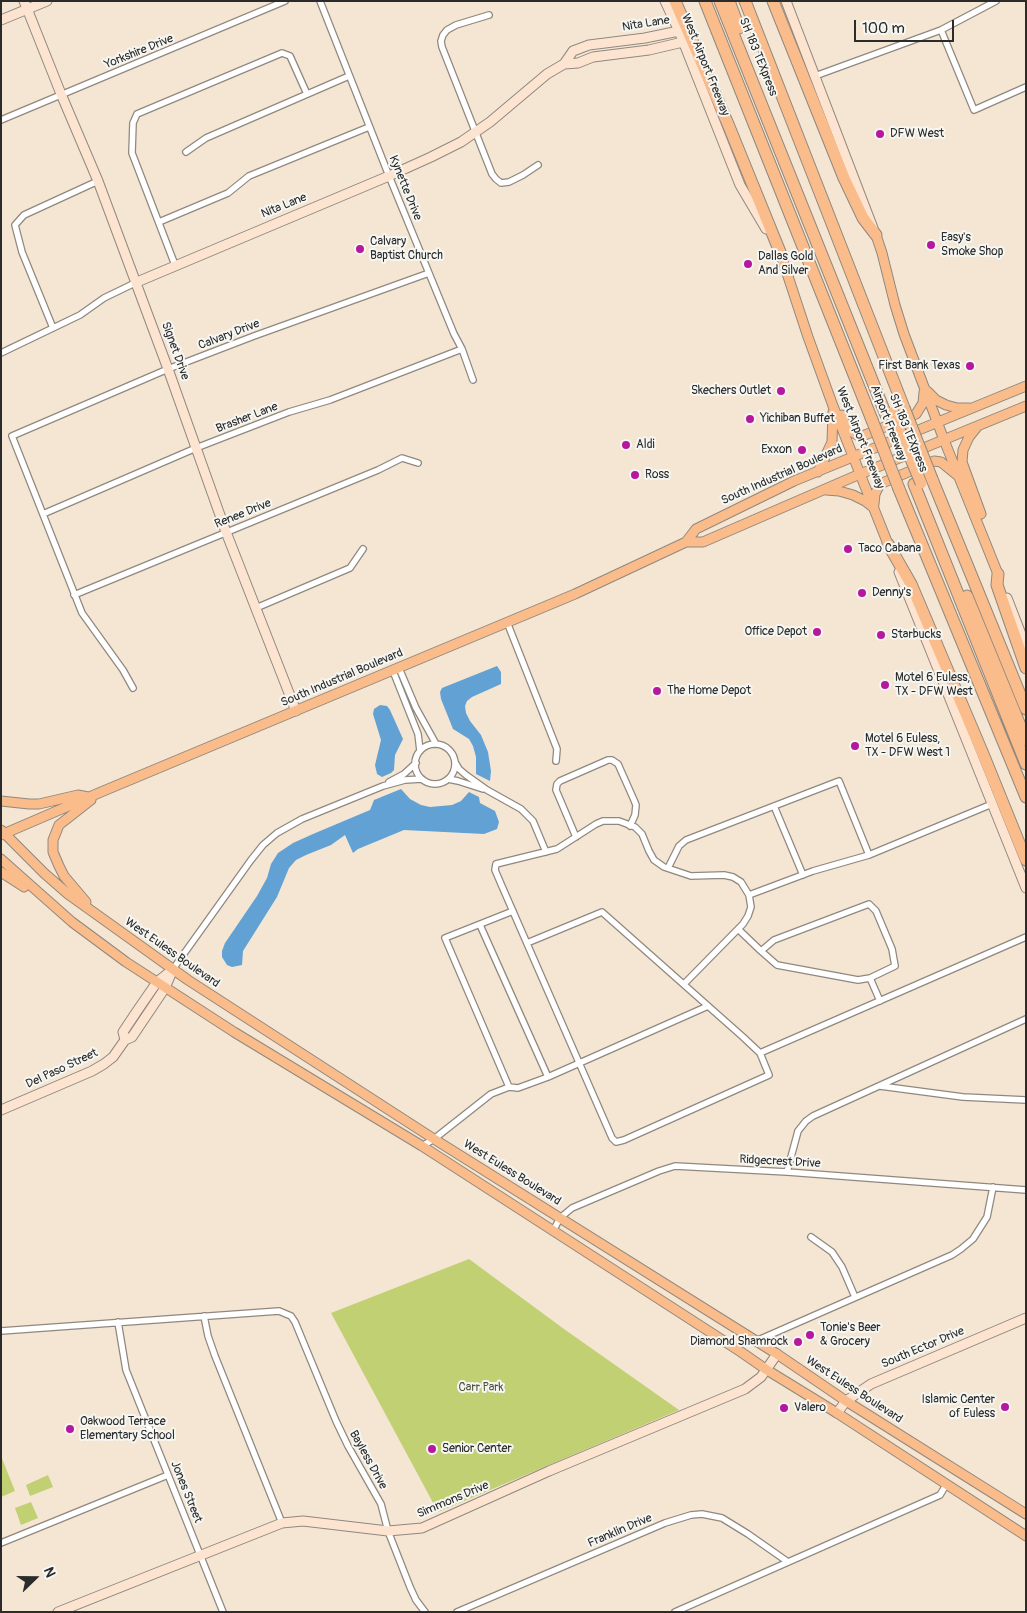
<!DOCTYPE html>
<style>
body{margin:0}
#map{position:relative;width:1027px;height:1613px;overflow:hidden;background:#f4e6d3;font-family:Pangolin,sans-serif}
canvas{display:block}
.frame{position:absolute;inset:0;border:2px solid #2b2b2b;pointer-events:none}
.north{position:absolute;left:10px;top:1553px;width:50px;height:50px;-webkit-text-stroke:4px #f6f6f2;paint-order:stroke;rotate:68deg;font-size:14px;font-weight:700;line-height:20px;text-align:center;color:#2b2b2b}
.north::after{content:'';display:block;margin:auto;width:18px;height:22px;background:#2b2b2b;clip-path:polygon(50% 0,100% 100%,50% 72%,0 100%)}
.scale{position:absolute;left:854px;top:20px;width:100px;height:22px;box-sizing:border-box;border:2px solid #2b2b2b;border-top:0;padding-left:6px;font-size:15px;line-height:18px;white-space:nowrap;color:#2b2b2b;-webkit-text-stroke:4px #f6f6f2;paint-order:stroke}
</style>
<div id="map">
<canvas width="1027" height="1613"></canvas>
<div class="frame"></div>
<div class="north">N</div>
<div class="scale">100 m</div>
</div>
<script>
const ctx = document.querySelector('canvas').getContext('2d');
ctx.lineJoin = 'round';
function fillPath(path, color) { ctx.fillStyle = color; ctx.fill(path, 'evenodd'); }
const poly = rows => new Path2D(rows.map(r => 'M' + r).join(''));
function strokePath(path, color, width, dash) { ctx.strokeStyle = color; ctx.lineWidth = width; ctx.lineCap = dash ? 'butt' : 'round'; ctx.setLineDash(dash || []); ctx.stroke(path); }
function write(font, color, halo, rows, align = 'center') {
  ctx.font = font + ' Pangolin,sans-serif'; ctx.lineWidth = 4; ctx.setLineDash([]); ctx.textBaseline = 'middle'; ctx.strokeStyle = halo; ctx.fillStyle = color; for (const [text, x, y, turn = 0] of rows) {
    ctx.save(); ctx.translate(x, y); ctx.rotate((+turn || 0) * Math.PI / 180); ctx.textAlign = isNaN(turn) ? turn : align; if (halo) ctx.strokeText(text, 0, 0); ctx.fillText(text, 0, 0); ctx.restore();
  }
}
fillPath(poly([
 [469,1259,564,1329,679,1410,438,1512,331,1313],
 [1,1456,15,1491,1,1497],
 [48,1475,53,1487,30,1496,26,1485],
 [31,1502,38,1518,21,1525,15,1508]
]), '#c0d072');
fillPath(poly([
 [497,666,501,672,501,684,472,697,467,701,465,706,466,713,470,721,481,735,488,752,491,771,490,781,476,774,476,757,473,746,469,739,453,729,441,699,440,692,442,688],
 [380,705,387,706,390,710,403,739,395,755,394,770,391,773,382,777,377,774,375,765,381,740,373,714,374,709],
 [401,789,410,799,421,805,430,807,452,805,461,801,469,792,479,797,480,803,495,811,499,822,497,829,484,834,404,830,358,849,353,853,345,835,331,845,306,855,296,860,289,868,277,897,243,951,242,965,232,967,227,965,222,957,222,951,225,943,257,896,267,878,271,864,278,853,293,843,313,834,370,810,374,800]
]), '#62a1d4');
const street = poly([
 [320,1,389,176,454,334,462,349,473,380],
 [489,15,456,25,447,30,443,35,441,41,442,47,492,174,496,179,501,183,509,182,523,175,538,165],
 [941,30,974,110,1026,87],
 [815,76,941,30,996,1],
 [1,120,285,1],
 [186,152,206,138,349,76],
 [159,222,228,193,249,176,369,127],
 [175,265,132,153,133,123,137,114,282,53,290,56,307,94],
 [53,328,22,252,15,225,24,215,98,181],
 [1,353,80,315,104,298,137,282],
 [43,514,196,448,289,412,330,400,462,349],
 [74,595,378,470,402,458,418,463],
 [256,608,350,568,363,549],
 [507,622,557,749,556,761],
 [399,668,416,708,436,744],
 [393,671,418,734,420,751],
 [133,688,123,670,82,613,12,436,168,369,254,336,429,273],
 '415 764a20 20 0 1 1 40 0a20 20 0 1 1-40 0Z',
 [455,762,459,769,466,775,487,790,521,809,533,821,546,852],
 [448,779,458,781,483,789],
 [389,782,404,774,416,763],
 [774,806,803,875],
 [576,837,556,790,557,784,560,781,608,760,612,760,618,764,634,800,636,805,635,815,630,826],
 [668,868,679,846,686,840,839,781,869,855],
 [749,895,813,871,869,855,992,804],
 [480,925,548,1077],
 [738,929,761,951,777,965,858,980,870,978,895,966,892,949,876,911,869,904,774,940,761,951],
 [527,943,602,912,743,1037,760,1053,1026,937],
 [173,969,251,860,263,845,277,833,302,819,383,786,405,780,422,779],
 [870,978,880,1001],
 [684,984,743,924,748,916,751,907,749,895,741,882,733,877,724,875,691,876,664,867,654,860,649,851,642,834,635,827,619,821,603,821,596,824,557,849,496,864,495,870,501,884,612,1138,616,1142,624,1140,769,1075,760,1053],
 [880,1086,963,1097,1026,1100],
 [509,1087,445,938,513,911],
 [422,1146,434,1139,491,1094,509,1087,518,1088,548,1077,708,1006],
 [787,1172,798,1131,806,1121,813,1116,1026,1019],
 [553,1231,560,1218,572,1208,659,1171,675,1166,787,1172,1026,1190],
 [811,1237,832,1252,842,1267,855,1297],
 [204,1316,208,1336,215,1356,282,1523],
 [118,1322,126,1370,223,1612],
 [1,1331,279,1311,291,1316,295,1322,336,1421,348,1446,381,1504,388,1531,410,1587,416,1600,425,1612],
 [756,1341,952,1255,961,1249,973,1239,987,1217,993,1187],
 [1,1543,168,1475],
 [457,1612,665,1523,691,1515,702,1514,722,1518,748,1534,788,1562],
 [675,1612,940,1495,946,1485]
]);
const secondary = poly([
 [24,1,61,94,98,181,168,369,226,532,296,711],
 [665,1,679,31,740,185,766,229],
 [786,1,873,228],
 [1,20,47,1],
 [564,64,578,63,593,57,649,50,683,42],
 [137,282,389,176,431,157,461,142,490,122,547,74,564,64,573,51,589,45,645,38,679,31],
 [899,572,1026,888],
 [1007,598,1026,647],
 [125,1040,123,1032,137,1011,157,982,172,970],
 [1,1110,92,1071,104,1064,113,1057,125,1040,132,1037,165,988,173,969],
 [837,1413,846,1401,871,1384,1026,1318],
 [58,1612,282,1523,303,1521,388,1531,422,1528,549,1471,745,1389,761,1377,777,1354]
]);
const primary = poly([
 [876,235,882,253,895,305,904,334,944,440,998,574],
 [780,252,808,337,833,406,888,544],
 [927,391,936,400,946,405,957,408,969,408],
 [842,415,845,423,852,432,859,436,865,435,916,414,923,403,924,392],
 [977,427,969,437,963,450,962,462,981,514],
 [818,472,832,442,833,412],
 [826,490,839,491,853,495,865,501,874,508],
 [874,504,875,494,880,484,934,461,941,462,957,475],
 [686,542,703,542,853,477,1026,406],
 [1,801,29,804,39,804,78,795,88,797],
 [1,830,44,873,68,894,188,980,434,1139,777,1354,846,1401,1026,1514],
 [1,835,101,792,575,594,686,542,696,529,794,481,1026,386],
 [1,859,72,922,126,962,234,1032,422,1146,741,1352,767,1370,837,1413,1026,1536],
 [1,872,24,887],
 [86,902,64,876,59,866,53,852,53,840,59,825,91,800]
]);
const highway = poly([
 [675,1,728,124,780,252],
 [705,1,872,420],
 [720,1,886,415],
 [729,1,739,28],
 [745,1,904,408],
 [773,1,844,178,863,218,876,235],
 [932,479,1026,709],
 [914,484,1026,764],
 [899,489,1026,797],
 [888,544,911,584,983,754,1026,860],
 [998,574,997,585,1026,668],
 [967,596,1026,740]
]);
strokePath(street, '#90887f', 8);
strokePath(secondary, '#90887f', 11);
strokePath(primary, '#90887f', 11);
strokePath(highway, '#90887f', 13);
strokePath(street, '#fff', 5.5);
strokePath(secondary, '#fde4d1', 9);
strokePath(primary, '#fabc8b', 9);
strokePath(highway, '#fabc8b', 11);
const highwayBridge = poly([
 [904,408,932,479],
 [892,413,921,483],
 [872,420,899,489]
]);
strokePath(highwayBridge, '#90887f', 13, []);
strokePath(highwayBridge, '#fabc8b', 11);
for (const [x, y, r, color] of [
 [880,134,5,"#b5179e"],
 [931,245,5,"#b5179e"],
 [360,249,5,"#b5179e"],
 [748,264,5,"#b5179e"],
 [970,366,5,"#b5179e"],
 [781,391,5,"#b5179e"],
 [750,419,5,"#b5179e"],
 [626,445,5,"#b5179e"],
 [802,450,5,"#b5179e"],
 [635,475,5,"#b5179e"],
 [848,549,5,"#b5179e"],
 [862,593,5,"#b5179e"],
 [817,632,5,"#b5179e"],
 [881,635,5,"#b5179e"],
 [885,685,5,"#b5179e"],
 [657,691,5,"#b5179e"],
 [855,746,5,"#b5179e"],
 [810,1335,5,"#b5179e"],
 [798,1342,5,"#b5179e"],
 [1005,1407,5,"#b5179e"],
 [784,1408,5,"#b5179e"],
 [70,1429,5,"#b5179e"],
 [432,1449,5,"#b5179e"]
]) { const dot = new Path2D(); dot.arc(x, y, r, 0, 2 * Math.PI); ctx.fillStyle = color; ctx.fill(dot); strokePath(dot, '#f6f6f2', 2); }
write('12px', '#2b2b2b', '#f6f6f2', [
 ["Nita Lane",646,24,-9],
 ["Yorkshire Drive",139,52,-22],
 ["SH 183 TEXpress",758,57,68],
 ["West Airport Freeway",705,65,68],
 ["Kynette Drive",405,188,68],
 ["Nita Lane",284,206,-22],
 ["Calvary Drive",229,335,-21],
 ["Signet Drive",175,351,70],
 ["Brasher Lane",247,418,-21],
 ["Airport Freeway",888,423,69],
 ["SH 183 TEXpress",908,433,68],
 ["West Airport Freeway",860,438,68],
 ["South Industrial Boulevard",782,475,-24],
 ["Renee Drive",243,514,-22],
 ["South Industrial Boulevard",342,678,-23],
 ["West Euless Boulevard",172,953,35],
 ["Del Paso Street",62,1069,-25],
 ["Ridgecrest Drive",780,1162,3],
 ["West Euless Boulevard",512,1173,32],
 ["South Ector Drive",923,1348,-23],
 ["West Euless Boulevard",854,1390,33],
 ["Bayless Drive",368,1460,61],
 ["Jones Street",186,1492,68],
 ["Simmons Drive",453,1500,-23],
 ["Franklin Drive",620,1531,-23]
]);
write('12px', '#2b2b2b', '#f6f6f2', [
 ["DFW West",890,134],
 ["Easy's",941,238],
 ["Smoke Shop",941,252],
 ["Calvary",370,242],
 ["Baptist Church",370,256],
 ["Dallas Gold",758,257],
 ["And Silver",758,271],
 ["First Bank Texas",960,366,"right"],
 ["Skechers Outlet",771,391,"right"],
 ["Yichiban Buffet",760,419],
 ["Aldi",636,445],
 ["Exxon",792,450,"right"],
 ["Ross",645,475],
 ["Taco Cabana",858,549],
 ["Denny's",872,593],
 ["Office Depot",807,632,"right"],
 ["Starbucks",891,635],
 ["Motel 6 Euless,",895,678],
 ["TX - DFW West",895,692],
 ["The Home Depot",667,691],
 ["Motel 6 Euless,",865,739],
 ["TX - DFW West 1",865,753],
 ["Tonie's Beer",820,1328],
 ["& Grocery",820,1342],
 ["Diamond Shamrock",788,1342,"right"],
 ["Islamic Center",995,1400,"right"],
 ["of Euless",995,1414,"right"],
 ["Valero",794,1408],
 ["Oakwood Terrace",80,1422],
 ["Elementary School",80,1436],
 ["Senior Center",442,1449]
], 'left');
write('12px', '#50543d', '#f6f6f2', [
 ["Carr Park",481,1388]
]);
</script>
